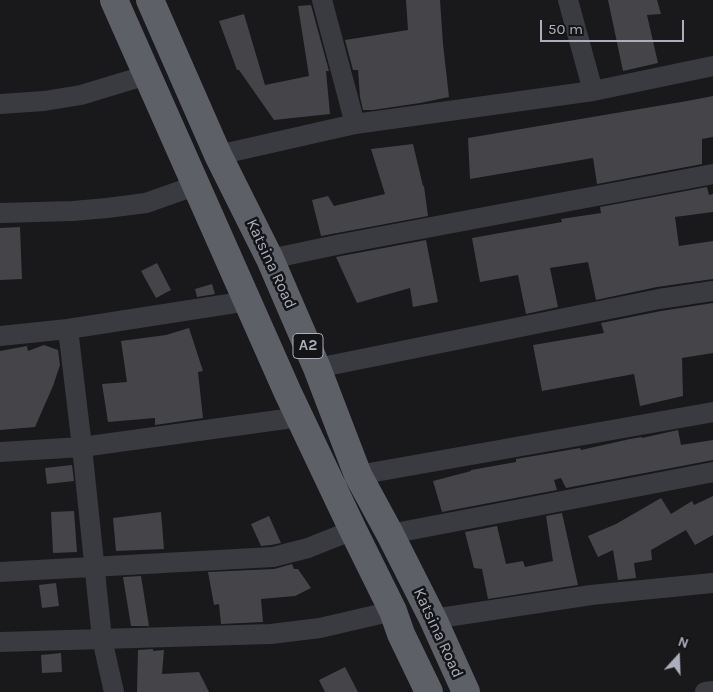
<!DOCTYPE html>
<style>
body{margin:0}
#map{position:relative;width:713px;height:692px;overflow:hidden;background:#19191c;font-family:Karla,sans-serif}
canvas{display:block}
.north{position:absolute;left:653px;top:632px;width:50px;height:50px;-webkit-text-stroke:4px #141417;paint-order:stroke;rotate:20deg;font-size:14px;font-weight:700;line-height:20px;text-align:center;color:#acafbb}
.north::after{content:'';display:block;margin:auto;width:18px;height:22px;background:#acafbb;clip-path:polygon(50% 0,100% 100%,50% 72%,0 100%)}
.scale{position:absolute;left:540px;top:20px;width:144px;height:22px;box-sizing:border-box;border:2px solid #acafbb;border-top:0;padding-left:6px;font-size:15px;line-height:18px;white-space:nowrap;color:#acafbb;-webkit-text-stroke:4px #141417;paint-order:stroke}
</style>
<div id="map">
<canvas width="713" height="692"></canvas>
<div class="north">N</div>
<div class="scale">50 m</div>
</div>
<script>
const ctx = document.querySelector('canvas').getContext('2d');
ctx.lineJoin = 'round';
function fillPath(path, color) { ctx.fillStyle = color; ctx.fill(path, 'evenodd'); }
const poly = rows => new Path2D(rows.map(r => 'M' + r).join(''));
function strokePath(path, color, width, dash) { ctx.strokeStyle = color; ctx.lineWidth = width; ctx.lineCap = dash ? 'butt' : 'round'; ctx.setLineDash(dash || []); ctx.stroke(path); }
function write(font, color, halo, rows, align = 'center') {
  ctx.font = font + ' Karla,sans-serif'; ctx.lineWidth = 5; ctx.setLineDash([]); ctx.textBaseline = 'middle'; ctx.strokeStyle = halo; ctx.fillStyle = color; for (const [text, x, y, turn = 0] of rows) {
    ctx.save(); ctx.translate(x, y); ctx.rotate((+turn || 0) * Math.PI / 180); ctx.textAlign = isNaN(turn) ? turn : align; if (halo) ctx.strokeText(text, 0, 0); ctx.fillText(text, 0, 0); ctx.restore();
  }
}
fillPath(poly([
 [406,0,440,0,443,44,449,97,420,103,373,110,363,110,360,97,358,70,353,70,345,40,408,30],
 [608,0,657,0,661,14,647,15,658,63,623,71],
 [311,5,329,71,326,71,330,114,274,120,239,70,237,70,219,21,244,14,265,85,309,76,298,6],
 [713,96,713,137,702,139,702,164,597,184,593,158,470,179,468,138,687,101],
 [413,144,423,186,424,186,428,216,321,236,312,200,328,196,334,206,385,194,371,149],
 [707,187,709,195,713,194,713,212,675,217,679,246,713,241,713,279,657,287,596,300,588,262,550,268,558,307,526,314,518,275,480,282,472,238,562,222,561,219,601,213,600,207],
 [20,227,22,279,0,280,0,228],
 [426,240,438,302,413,307,410,288,357,303,336,257],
 [157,263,171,290,156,298,141,271],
 [212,284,215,294,197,297,195,289],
 [713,303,713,353,682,358,683,396,640,406,634,374,542,391,533,345,604,333,601,323,661,311],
 [189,328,203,371,198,372,203,418,155,425,155,418,108,422,102,384,127,382,121,341,166,335],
 [44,345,58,350,60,365,53,386,35,427,0,430,0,351,27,346,28,351],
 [678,430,681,445,713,440,713,460,566,488,561,478,554,480,557,490,442,512,433,481,471,471,471,470,516,462,516,459,580,448,581,450,630,439,642,437,642,438],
 [72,465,74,481,47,484,45,468],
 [713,496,713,535,695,545,686,530,651,550,652,560,634,563,636,578,618,580,613,550,598,557,588,536,616,524,661,498,671,514,692,501,694,505],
 [74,511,77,552,53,553,51,512],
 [161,512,164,549,116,551,113,518],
 [562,513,578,585,488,599,482,569,474,568,465,532,497,526,506,564,523,561,525,567,553,561,546,516],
 [269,516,281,543,271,545,261,546,251,524],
 [292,564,294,569,298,569,311,588,295,596,261,599,263,622,221,624,219,604,214,605,208,572,274,569],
 [141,576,149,626,131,626,123,577],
 [56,583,59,606,42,608,39,585],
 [153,649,153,651,164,650,162,674,199,672,209,692,137,692,138,650],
 [61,653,62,672,42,673,41,655],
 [345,667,358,692,325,692,319,680]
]), '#444449');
strokePath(poly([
 [322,0,355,124],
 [568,0,593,91],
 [0,104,44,101,81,95,147,75],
 [218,155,355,124,593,91,713,66],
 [0,213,73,211,107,208,146,203,197,185],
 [270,259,341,244,713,174],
 [68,329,82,447,102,639,114,692],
 [0,336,68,329,248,301],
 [317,368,659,299,713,291],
 [0,452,82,447,300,417],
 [358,475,713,412],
 [390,534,713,472],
 [0,572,273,557,308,548,353,530],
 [433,619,591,595,713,583],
 [0,642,271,634,320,628,393,611],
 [705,692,713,691]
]), '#3a3b41', 20);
strokePath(poly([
 [114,0,288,393,353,530,393,611,401,634,429,692],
 [150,0,218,155,270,259,317,368,358,475,390,534,433,619,466,692]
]), '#5e6068', 28);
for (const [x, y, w] of [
 [308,346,30]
]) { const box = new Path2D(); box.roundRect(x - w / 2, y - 12.5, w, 25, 4); ctx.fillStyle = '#141417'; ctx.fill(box); strokePath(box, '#acafbb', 1); }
write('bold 15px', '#acafbb', null, [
 ["A2",308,346]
]);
write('16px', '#acafbb', '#141417', [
 ["Katsina Road",271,264,65],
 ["Katsina Road",438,633,65]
]);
</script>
